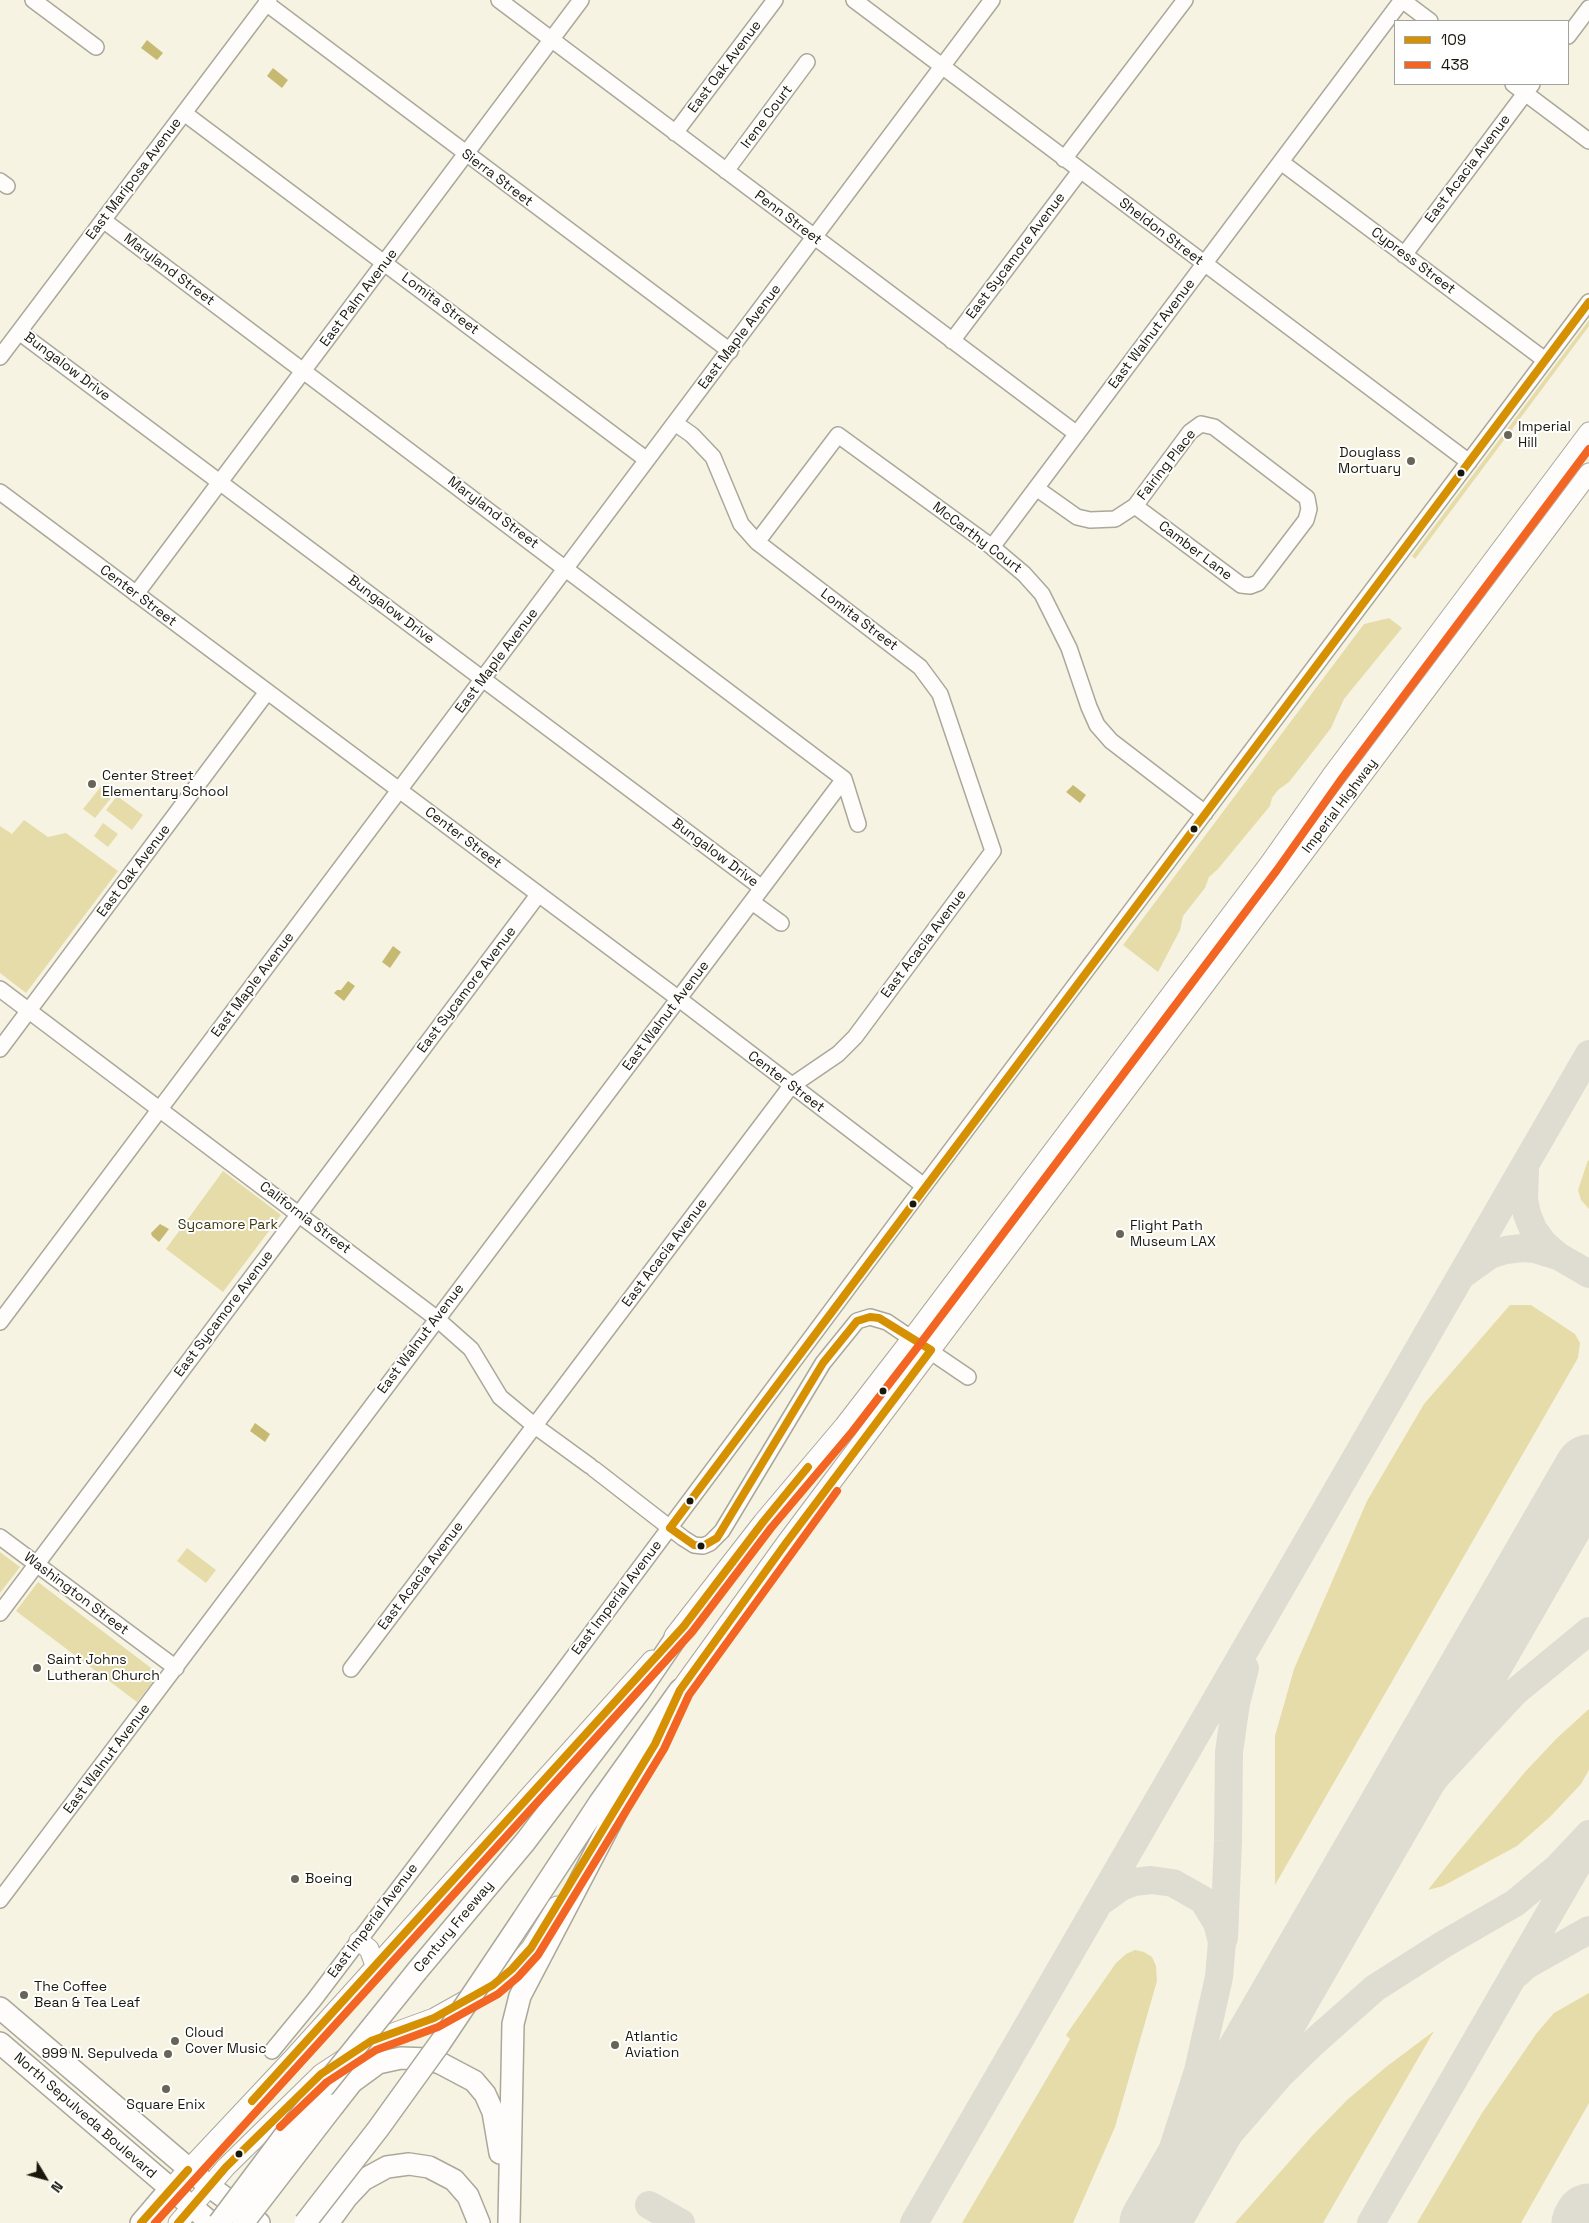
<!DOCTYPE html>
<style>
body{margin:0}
#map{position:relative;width:1589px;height:2223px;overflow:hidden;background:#f7f3e2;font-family:"Space Grotesk",sans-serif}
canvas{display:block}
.legend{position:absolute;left:1394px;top:20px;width:175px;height:65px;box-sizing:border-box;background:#fff;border:1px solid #a3a39e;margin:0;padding:6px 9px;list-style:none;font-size:15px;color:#1a180c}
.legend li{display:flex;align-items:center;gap:10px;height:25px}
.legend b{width:25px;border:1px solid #a3a39e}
.north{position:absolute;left:20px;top:2153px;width:50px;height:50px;-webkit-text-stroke:4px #fff;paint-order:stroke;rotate:127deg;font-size:14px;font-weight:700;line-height:20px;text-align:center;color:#1a180c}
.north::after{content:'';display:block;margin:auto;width:18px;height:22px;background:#1a180c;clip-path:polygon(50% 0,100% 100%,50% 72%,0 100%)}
</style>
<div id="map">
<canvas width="1589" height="2223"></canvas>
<ul class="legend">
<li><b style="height:6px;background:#d69102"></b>109</li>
<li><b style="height:6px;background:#f26522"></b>438</li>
</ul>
<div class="north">N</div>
</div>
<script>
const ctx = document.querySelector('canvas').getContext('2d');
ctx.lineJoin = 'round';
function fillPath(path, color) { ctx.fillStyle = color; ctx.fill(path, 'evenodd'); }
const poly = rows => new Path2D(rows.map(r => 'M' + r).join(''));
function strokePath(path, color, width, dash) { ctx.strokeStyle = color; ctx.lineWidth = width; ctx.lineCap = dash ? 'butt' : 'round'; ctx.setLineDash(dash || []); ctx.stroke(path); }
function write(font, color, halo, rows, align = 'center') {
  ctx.font = font + ' "Space Grotesk",sans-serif'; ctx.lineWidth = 4; ctx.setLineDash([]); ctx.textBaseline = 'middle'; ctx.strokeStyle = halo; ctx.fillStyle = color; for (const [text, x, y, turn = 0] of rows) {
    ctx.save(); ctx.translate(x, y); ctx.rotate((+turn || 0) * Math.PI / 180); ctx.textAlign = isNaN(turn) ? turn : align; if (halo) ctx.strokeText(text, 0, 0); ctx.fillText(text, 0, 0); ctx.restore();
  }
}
fillPath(poly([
 [1589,320,1589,326,1513,428,1511,435,1504,440,1415,559,1412,556],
 [1389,618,1402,628,1344,699,1331,728,1315,749,1289,782,1278,790,1272,798,1270,806,1218,869,1209,877,1205,888,1183,916,1180,930,1158,972,1123,945,1364,624],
 [103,784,115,793,95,818,83,809],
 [117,796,143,815,132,830,106,810],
 [24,820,48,837,66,833,118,871,26,993,0,973,0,826,12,834],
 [103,823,118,834,108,847,94,836],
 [1588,1160,1589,1161,1589,1209,1581,1200,1578,1190],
 [223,1171,281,1215,223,1292,166,1249],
 [1510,1305,1531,1305,1575,1334,1580,1343,1578,1358,1275,1885,1275,1736,1294,1669,1367,1501,1424,1404],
 [187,1548,216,1570,206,1583,177,1561],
 [0,1552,20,1567,0,1593],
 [38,1582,159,1674,137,1702,16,1611],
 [1589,1709,1589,1770,1581,1784,1550,1817,1517,1846,1443,1886,1428,1890,1453,1858,1525,1772,1557,1738],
 [1135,1950,1144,1952,1152,1957,1156,1966,1157,1981,1115,2127,1073,2223,962,2223,1070,2039,1066,2035,1116,1963,1126,1954],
 [1589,1993,1589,2103,1521,2223,1417,2223,1482,2113,1536,2034,1554,2013],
 [1434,2031,1323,2223,1235,2223,1312,2136,1347,2100,1386,2067]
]), '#e6dcaa');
fillPath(poly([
 [147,40,163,53,157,60,141,48],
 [273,68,288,80,282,88,267,76],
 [1073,785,1086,795,1080,803,1066,792],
 [393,946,401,952,390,968,382,962],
 [348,981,355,986,344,1001,334,993,337,990,341,990],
 [160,1224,169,1229,159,1242,152,1236,151,1233],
 [255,1423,270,1434,265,1442,250,1431]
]), '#c6b971');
strokePath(poly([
 [1525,1168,1524,1200,1527,1214,1533,1229,1543,1243,1558,1256,1589,1274],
 [1465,1273,1490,1255,1506,1250,1522,1248,1535,1249,1558,1256],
 [1100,1902,1121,1887,1134,1882,1151,1880,1173,1883,1203,1900,1217,1923,1222,1942,1219,1977,1198,2071,1172,2151,1142,2223],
 [1224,1938,1228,1841,1229,1752,1236,1703,1245,1668],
 [1518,1973,1525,1966,1589,1930],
 [1295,1978,1362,1875,1435,1778,1515,1692,1589,1631],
 [649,2205,681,2223],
 [914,2223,1589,1054],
 [1163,2223,1228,2135,1279,2076,1314,2042,1375,1988,1444,1944,1515,1903,1557,1868,1589,1834],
 [1371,2223,1582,1857]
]), '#dfdcd2', 28);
strokePath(poly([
 [1154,2223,1589,1469],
 [1586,2223,1589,2218]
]), '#dfdcd2', 69);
const minor = poly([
 [33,0,96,47],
 [499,0,1077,434],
 [854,0,1469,462],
 [1402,0,1430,21],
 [266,3,730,351],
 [1568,36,1589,8],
 [1513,84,1589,141],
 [184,113,647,460],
 [675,133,775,0],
 [1064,159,1185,0],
 [1281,162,1545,360],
 [726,171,807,62],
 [0,181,7,186],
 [103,220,844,779,858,824],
 [1404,255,1532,84],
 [19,332,762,888],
 [952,341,1080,171],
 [0,357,269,0],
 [1036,488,1077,517,1090,520,1115,519,1135,506,1190,432,1201,424,1214,427,1307,498,1309,509,1306,520,1258,583,1250,586,1241,585,1135,506],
 [0,492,679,999,924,1186],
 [757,542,838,435,992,547,1024,574,1042,594,1069,648,1089,707,1097,725,1111,741,1205,813],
 [992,547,1402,0],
 [136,594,581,0],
 [752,902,781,923],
 [0,989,436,1318,471,1349,500,1397,535,1426,590,1466],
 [0,1049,267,692],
 [0,1322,992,0],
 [594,1469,683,1538,694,1545,703,1546,710,1543,722,1531,823,1363,857,1321,870,1317,887,1322,968,1377],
 [0,1537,176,1668],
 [0,1613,538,895],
 [351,1669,791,1086,838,1054,855,1037,993,851,940,694,920,667,757,542,741,524,713,457,692,435,675,423],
 [0,1900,844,779],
 [272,2051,314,2000,554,1683,924,1186,1589,302]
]);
const major = poly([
 [674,1636,763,1522,844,1426,912,1338,1269,864,1332,775,1589,432],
 [616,1811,655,1744,680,1690,786,1543,1589,473],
 [359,1941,369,1949,375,1965],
 [170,2189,293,2058,652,1660],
 [178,2223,226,2167,321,2074,371,2041,434,2018,493,1985,512,1969,531,1948,557,1906]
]);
const highway = poly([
 [523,1919,600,1802,680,1690],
 [417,1971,525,1842,639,1692,684,1626],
 [0,2008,209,2186,259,2223],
 [0,2043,211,2223],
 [334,2105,352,2082,378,2063,401,2058,428,2059,440,2063,474,2081,485,2094,493,2112,500,2153],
 [141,2223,170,2189],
 [328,2223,347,2197,363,2180,387,2167,409,2164,429,2167,454,2180,468,2196,479,2223],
 [509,2223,513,2024,520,1996,623,1799]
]);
strokePath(minor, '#aaa89a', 18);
strokePath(major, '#aaa89a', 21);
strokePath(highway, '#aaa89a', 24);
strokePath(minor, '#fefdfb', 15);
strokePath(major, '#fefdfb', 19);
strokePath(highway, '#fefdfb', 21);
const highwayBridge = poly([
 [219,2223,285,2135,417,1971],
 [243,2223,334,2105],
 [305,2223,378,2129,440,2043,523,1919]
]);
strokePath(highwayBridge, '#aaa89a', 24, []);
strokePath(highwayBridge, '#fefdfb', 21);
strokePath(poly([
 [670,1528,1589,302],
 [252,2101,684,1626,763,1522,808,1467],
 [141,2223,188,2170],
 [178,2223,226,2167,321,2074,371,2041,434,2018,493,1985,512,1969,531,1948,655,1744,680,1690,786,1543,931,1350,879,1318,870,1317,857,1321,823,1363,717,1538,703,1546,694,1545,670,1528]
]), '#d69102', 8);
strokePath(poly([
 [280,2127,327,2082,376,2050,438,2027,498,1994,518,1977,538,1955,664,1749,689,1695,837,1491],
 [155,2223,692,1632,771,1528,852,1432,920,1344,1277,870,1340,781,1589,449]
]), '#f26522', 8);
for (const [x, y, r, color] of [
 [1508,435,5,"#676557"],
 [1411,461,5,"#676557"],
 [1461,473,4.5,"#1a180c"],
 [92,784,5,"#676557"],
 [1194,829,4.5,"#1a180c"],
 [913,1204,4.5,"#1a180c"],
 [1120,1234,5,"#676557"],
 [883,1391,4.5,"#1a180c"],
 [690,1501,4.5,"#1a180c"],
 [701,1546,4.5,"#1a180c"],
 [37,1668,5,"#676557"],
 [295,1879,5,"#676557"],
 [24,1995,5,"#676557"],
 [175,2041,5,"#676557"],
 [615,2045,5,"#676557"],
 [168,2054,5,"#676557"],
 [166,2089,5,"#676557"],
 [239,2154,4.5,"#1a180c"]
]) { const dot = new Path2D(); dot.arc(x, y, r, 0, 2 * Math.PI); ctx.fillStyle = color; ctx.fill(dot); strokePath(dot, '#fff', 2); }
write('14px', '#1a180c', '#fff', [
 ["East Oak Avenue",725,67,-53],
 ["Irene Court",767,117,-53],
 ["East Acacia Avenue",1468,169,-53],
 ["Sierra Street",497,178,37],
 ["East Mariposa Avenue",134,179,-53],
 ["Penn Street",788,218,37],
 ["Sheldon Street",1161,232,37],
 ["East Sycamore Avenue",1016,256,-53],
 ["Cypress Street",1413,261,37],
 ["Maryland Street",169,270,37],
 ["East Palm Avenue",359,298,-53],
 ["Lomita Street",440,304,37],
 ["East Walnut Avenue",1152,334,-53],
 ["East Maple Avenue",740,337,-53],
 ["Bungalow Drive",67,367,37],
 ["Fairing Place",1167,465,-52],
 ["Maryland Street",493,513,37],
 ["McCarthy Court",977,538,37],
 ["Camber Lane",1195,551,37],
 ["Center Street",138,596,37],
 ["Bungalow Drive",391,610,37],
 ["Lomita Street",859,620,37],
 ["East Maple Avenue",497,661,-53],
 ["Imperial Highway",1340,806,-53],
 ["Center Street",463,838,37],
 ["Bungalow Drive",715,853,37],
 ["East Oak Avenue",134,871,-53],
 ["East Acacia Avenue",924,944,-53],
 ["East Maple Avenue",253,985,-53],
 ["East Sycamore Avenue",467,990,-53],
 ["East Walnut Avenue",666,1016,-53],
 ["Center Street",786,1082,37],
 ["California Street",305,1218,37],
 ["East Acacia Avenue",665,1253,-53],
 ["East Sycamore Avenue",224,1314,-53],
 ["East Walnut Avenue",421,1339,-53],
 ["East Acacia Avenue",421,1576,-53],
 ["Washington Street",76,1594,37],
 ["East Imperial Avenue",617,1598,-53],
 ["East Walnut Avenue",107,1759,-53],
 ["East Imperial Avenue",373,1921,-53],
 ["Century Freeway",454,1927,-50],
 ["North Sepulveda Boulevard",85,2116,41]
]);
write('14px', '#1a180c', '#fff', [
 ["Imperial",1518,427],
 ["Hill",1518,443],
 ["Douglass",1401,453,"right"],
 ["Mortuary",1401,469,"right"],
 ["Center Street",102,776],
 ["Elementary School",102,792],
 ["Flight Path",1130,1226],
 ["Museum LAX",1130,1242],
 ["Saint Johns",47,1660],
 ["Lutheran Church",47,1676],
 ["Boeing",305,1879],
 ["The Coffee",34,1987],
 ["Bean & Tea Leaf",34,2003],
 ["Cloud",185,2033],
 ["Cover Music",185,2049],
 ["Atlantic",625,2037],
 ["Aviation",625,2053],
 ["999 N. Sepulveda",158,2054,"right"],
 ["Square Enix",166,2105,"center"]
], 'left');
write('14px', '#3f380f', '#fff', [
 ["Sycamore Park",228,1225]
]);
</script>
